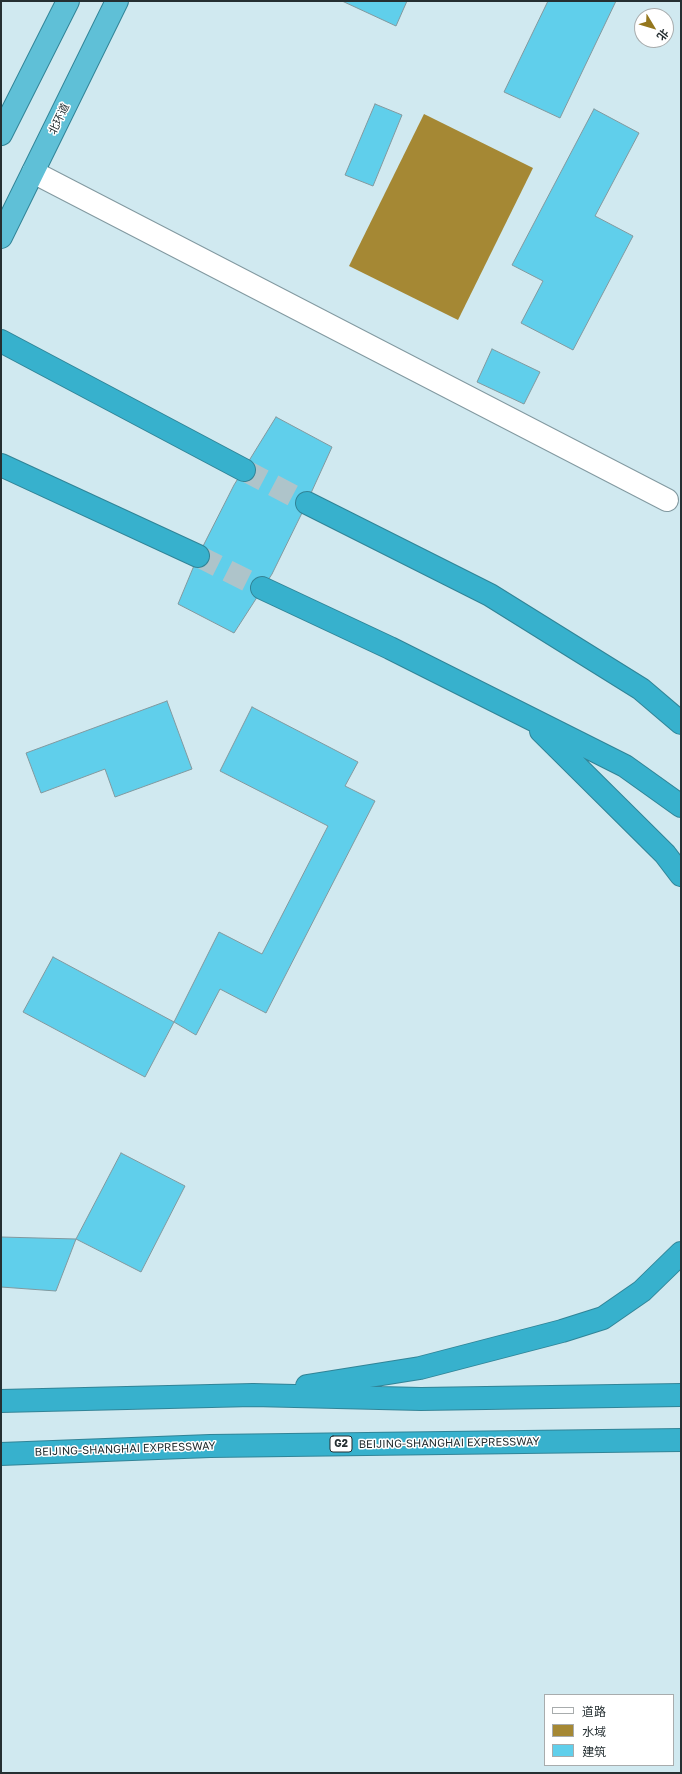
<!DOCTYPE html>
<meta charset="utf-8">
<style>
body{margin:0}
#map{position:relative;width:682px;height:1774px;overflow:hidden;background:#d0e9f0;font-family:"Golos Text","Noto Sans SC",sans-serif}
canvas{display:block}
.frame{position:absolute;inset:0;border:2px solid #252f32;pointer-events:none}
.legend{position:absolute;left:544px;top:1694px;width:130px;height:72px;box-sizing:border-box;background:#fff;border:1px solid #a8acad;margin:0;padding:5px 7px;list-style:none;font-size:12px;color:#252f32}
.legend li{display:flex;align-items:center;gap:8px;height:20px}
.legend b{width:20px;border:1px solid #a8acad}
.north{position:absolute;left:634px;top:8px;width:40px;height:40px;box-sizing:border-box;background:#fff;border:1px solid #a8acad;border-radius:50%;rotate:128deg;font-size:11px;font-weight:700;line-height:16px;text-align:center;color:#252f32}
.north::after{content:'';display:block;margin:auto;width:14px;height:18px;background:#94771e;clip-path:polygon(50% 0,100% 100%,50% 72%,0 100%)}
</style>
<div id="map">
<canvas width="682" height="1774"></canvas>
<div class="frame"></div>
<ul class="legend">
<li><b style="height:5px;background:#fff"></b>道路</li>
<li><b style="height:11px;background:#a58834"></b>水域</li>
<li><b style="height:11px;background:#60cfeb"></b>建筑</li>
</ul>
<div class="north">北</div>
</div>
<script>
const ctx = document.querySelector('canvas').getContext('2d');
ctx.lineJoin = 'round';
function fillPath(path, color) { ctx.fillStyle = color; ctx.fill(path, 'evenodd'); }
const poly = rows => new Path2D(rows.map(r => 'M' + r).join(''));
function strokePath(path, color, width, dash) { ctx.strokeStyle = color; ctx.lineWidth = width; ctx.lineCap = dash ? 'butt' : 'round'; ctx.setLineDash(dash || []); ctx.stroke(path); }
function write(font, color, halo, rows, align = 'center') {
  ctx.font = font + ' "Golos Text","Noto Sans SC",sans-serif'; ctx.lineWidth = 3; ctx.setLineDash([]); ctx.textBaseline = 'middle'; ctx.strokeStyle = halo; ctx.fillStyle = color; for (const [text, x, y, turn = 0] of rows) {
    ctx.save(); ctx.translate(x, y); ctx.rotate((+turn || 0) * Math.PI / 180); ctx.textAlign = isNaN(turn) ? turn : align; if (halo) ctx.strokeText(text, 0, 0); ctx.fillText(text, 0, 0); ctx.restore();
  }
}
fillPath(poly([
 [424,114,533,168,458,320,349,266]
]), '#a58834');
const building = poly([
 [342,1,407,1,396,26,342,1],
 [548,1,616,1,560,118,504,92,548,1],
 [375,104,402,115,373,186,345,175,375,104],
 [594,109,639,133,595,216,633,236,573,350,521,323,543,281,512,265,594,109],
 [492,349,540,372,524,404,477,382,492,349],
 [276,417,332,447,301,515,272,574,234,633,178,604,198,556,234,485,276,417],
 [167,701,192,769,115,797,105,769,41,793,26,753,167,701],
 [252,707,358,762,345,786,375,801,266,1013,220,989,196,1035,174,1022,219,932,262,954,328,826,220,771,252,707],
 [53,957,174,1022,145,1077,23,1012,53,957],
 [121,1153,185,1186,141,1272,76,1239,121,1153],
 [1,1237,76,1239,56,1291,1,1287,1,1237]
]);
fillPath(building, '#60cfeb');
strokePath(building, '#81999f', 1);
strokePath(poly([
 [244,470,307,503],
 [198,556,262,588]
]), '#aec4ca', 22, [22, 11]);
const minor = poly([
 [33,172,667,500]
]);
const trunk = poly([
 [1,134,68,1],
 [1,237,117,1]
]);
const motorway = poly([
 [1,341,244,470],
 [1,465,198,556],
 [307,503,490,595,641,689,681,723],
 [262,588,390,648,625,766,681,806],
 [541,731,665,854,681,875],
 [307,1386,420,1368,562,1331,603,1318,642,1291,681,1253],
 [1,1401,253,1395,421,1399,681,1395],
 [1,1454,210,1446,681,1440]
]);
strokePath(minor, '#8299a0', 24);
strokePath(trunk, '#318497', 24);
strokePath(motorway, '#318497', 24);
strokePath(minor, '#fff', 22);
strokePath(trunk, '#5fc0d7', 22);
strokePath(motorway, '#37b1cd', 22);
for (const [x, y, w] of [
 [341,1444,22]
]) { const box = new Path2D(); box.roundRect(x - w / 2, y - 8, w, 16, 3); ctx.fillStyle = '#fff'; ctx.fill(box); strokePath(box, '#252f32', 1); }
write('bold 10px', '#252f32', null, [
 ["G2",341,1444]
]);
write('11px', '#252f32', '#fff', [
 ["北环道",59,119,-64],
 ["BEIJING-SHANGHAI EXPRESSWAY",449,1443,-1],
 ["BEIJING-SHANGHAI EXPRESSWAY",125,1449,-2]
]);
</script>
